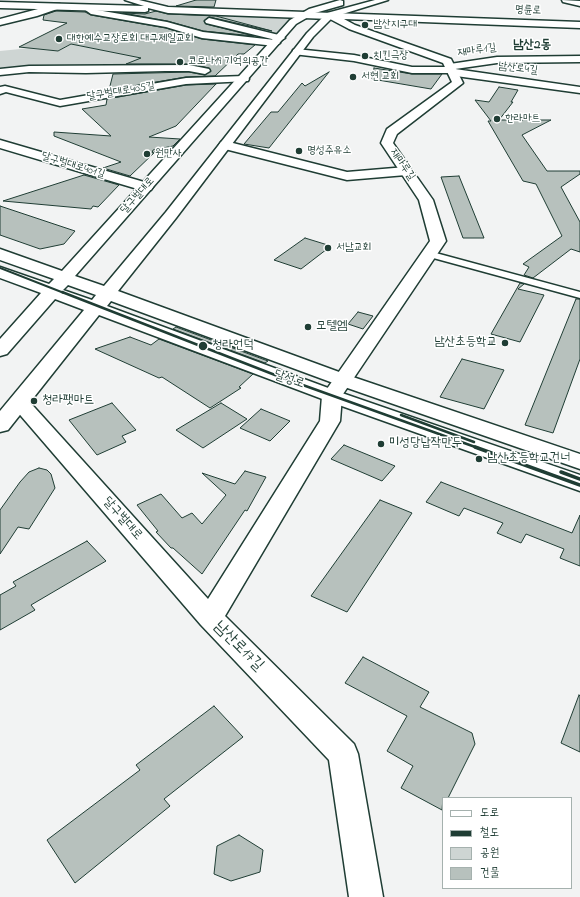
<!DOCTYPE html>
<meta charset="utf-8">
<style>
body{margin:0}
#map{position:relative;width:580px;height:897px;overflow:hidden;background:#f2f3f3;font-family:"Indie Flower","Poor Story",sans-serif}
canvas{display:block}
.legend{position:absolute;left:442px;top:797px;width:130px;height:92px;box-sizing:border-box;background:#fff;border:1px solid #a5b1ae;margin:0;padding:5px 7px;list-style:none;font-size:12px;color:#1f3d34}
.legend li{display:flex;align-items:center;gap:8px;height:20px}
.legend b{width:20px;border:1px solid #a5b1ae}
</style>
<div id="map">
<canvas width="580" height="897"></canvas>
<ul class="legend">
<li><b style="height:5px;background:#fff"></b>도로</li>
<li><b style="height:5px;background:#1f3d34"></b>철도</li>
<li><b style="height:11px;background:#ced5d3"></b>공원</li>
<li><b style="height:11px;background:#b7c1bd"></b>건물</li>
</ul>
</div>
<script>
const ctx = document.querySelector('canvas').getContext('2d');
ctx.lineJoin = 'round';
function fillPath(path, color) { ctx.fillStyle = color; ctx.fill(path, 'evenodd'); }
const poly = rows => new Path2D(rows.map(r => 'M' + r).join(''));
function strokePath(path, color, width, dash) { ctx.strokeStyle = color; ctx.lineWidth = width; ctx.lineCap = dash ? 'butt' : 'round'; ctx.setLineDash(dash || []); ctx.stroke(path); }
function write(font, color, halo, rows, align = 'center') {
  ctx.font = font + ' "Indie Flower","Poor Story",sans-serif'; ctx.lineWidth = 3; ctx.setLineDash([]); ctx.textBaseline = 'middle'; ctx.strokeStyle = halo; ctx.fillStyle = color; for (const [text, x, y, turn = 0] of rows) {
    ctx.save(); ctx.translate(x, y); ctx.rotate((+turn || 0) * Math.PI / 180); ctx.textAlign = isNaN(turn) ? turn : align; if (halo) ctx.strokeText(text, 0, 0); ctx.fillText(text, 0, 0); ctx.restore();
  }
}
fillPath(poly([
 [174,10,304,15,280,38,200,19],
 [97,31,206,50,189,68,0,72,0,51,30,48,58,51]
]), '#ced5d3');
const building = poly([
 [196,0,216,0,214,7,176,6,196,0],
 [56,11,85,12,91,15,166,28,202,39,255,45,244,54,238,54,215,76,186,77,109,90,113,74,189,72,205,75,211,70,209,68,189,64,126,64,141,58,71,44,58,51,19,47,67,23,43,20,44,15,56,11],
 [156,11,168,14,216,16,272,31,209,17,204,21,206,24,254,36,203,31,167,21,123,13,145,14,156,11],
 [374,68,412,74,442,74,431,89,372,79,374,68],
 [329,72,269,148,244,144,271,112,278,112,302,83,305,86,329,72],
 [216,84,176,126,149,137,180,139,173,146,153,150,152,153,156,151,130,176,103,168,121,162,54,136,54,132,111,136,82,109,106,105,107,99,186,85,216,84],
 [499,87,518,90,511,102,513,102,499,120,551,120,522,135,547,171,580,171,580,174,561,187,580,222,580,252,571,249,533,278,524,275,529,267,523,264,562,236,536,184,523,181,488,121,491,121,475,100,489,102,499,87],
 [84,175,119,185,98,207,93,206,91,209,3,201,84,175],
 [459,176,484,238,463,238,441,177,459,176],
 [0,206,75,231,64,244,40,249,0,235,0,206],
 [305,238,331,246,301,269,274,260,305,238],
 [520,283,524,284,518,289,544,295,520,342,491,334,520,283],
 [576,299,580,299,580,359,553,433,525,425,576,299],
 [358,312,373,316,363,329,348,324,358,312],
 [176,327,268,361,265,363,173,329,176,327],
 [130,337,151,345,159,339,253,374,239,387,241,388,210,408,162,377,159,378,95,349,130,337],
 [462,359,504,370,484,409,440,397,462,359],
 [112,403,136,430,122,436,126,442,97,455,69,420,112,403],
 [221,403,247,419,203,448,176,430,221,403],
 [261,409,290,421,270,441,240,428,261,409],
 [344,445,395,466,382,481,331,459,344,445],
 [39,468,47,470,51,474,55,488,29,529,18,527,0,554,0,510,20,482,29,472,39,468],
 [245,471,266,477,247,511,245,510,202,574,173,548,171,548,156,532,158,531,137,505,161,494,182,518,192,513,202,524,226,495,202,473,235,484,245,471],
 [441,482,572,533,580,515,580,566,560,558,564,549,526,534,521,543,497,533,503,523,464,508,459,516,426,502,441,482],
 [380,500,412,513,347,612,311,596,380,500],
 [87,541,106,561,31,605,35,610,0,630,0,595,16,586,13,582,87,541],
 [363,657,429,692,420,707,472,733,475,744,448,798,443,798,442,810,401,788,413,766,387,751,407,716,345,683,363,657],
 [579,695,580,696,580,752,561,743,579,695],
 [214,706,243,737,164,799,170,806,75,883,47,840,140,770,136,765,214,706],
 [239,835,263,850,260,872,231,881,214,874,217,846,239,835]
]);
fillPath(building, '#b7c1bd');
strokePath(building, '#1f3d34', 1);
const service = poly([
 [426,252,432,252,580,292,580,298,426,256,426,252]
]);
const minor = poly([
 [562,0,580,1,580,6,563,2,562,0],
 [57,4,60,4,60,8,37,16,0,25,0,19,57,4],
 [84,5,90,5,97,10,167,22,203,32,275,40,280,43,275,46,202,38,166,27,91,14,84,9,84,5],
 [296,49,354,55,412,67,445,67,450,64,497,57,580,56,580,62,497,63,455,69,580,87,580,93,456,76,451,73,412,73,354,61,293,54,293,50,296,49],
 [189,65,209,69,210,71,205,74,189,71,165,71,86,73,29,72,0,75,0,69,29,66,189,65],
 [244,76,248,77,249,79,248,81,186,84,60,106,6,92,0,94,0,87,5,86,60,100,186,78,244,76],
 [0,140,151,184,153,187,151,190,141,190,0,148,0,140],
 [225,141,347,172,406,167,412,171,406,175,347,180,221,148,219,145,221,142,225,141],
 [332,390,339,392,342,396,340,421,225,616,354,744,358,754,383,897,349,897,329,760,201,625,9,402,12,398,19,396,26,398,208,599,320,421,322,396,325,392,332,390]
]);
const tertiary = poly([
 [125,0,139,0,168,7,580,22,580,28,344,19,355,25,451,59,463,83,397,134,393,143,433,200,446,241,339,400,332,402,325,400,322,396,430,241,419,200,381,143,387,129,452,82,443,63,349,29,330,19,168,13,148,8,148,11,145,12,0,8,0,2,144,6,125,0],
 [209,18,283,36,285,38,280,41,206,23,205,21,209,18]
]);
const secondary = poly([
 [340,0,343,1,343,5,315,13,296,24,75,276,104,286,166,212,307,33,327,13,375,0,388,0,333,17,313,37,176,218,118,291,350,376,580,454,580,469,336,384,111,301,107,306,339,392,580,475,580,491,325,400,99,315,8,430,0,432,0,411,84,310,55,299,7,354,0,356,0,339,41,293,0,278,0,267,49,284,54,279,0,260,0,249,62,271,290,20,309,9,340,0],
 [68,285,96,295,92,300,63,290,68,285]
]);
strokePath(service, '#1f3d34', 3);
strokePath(minor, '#1f3d34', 3);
strokePath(tertiary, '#1f3d34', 3);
strokePath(secondary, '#1f3d34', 3);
fillPath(service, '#fff');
fillPath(minor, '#fff');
fillPath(tertiary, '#fff');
fillPath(secondary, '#fff');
strokePath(poly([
 [0,268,64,293]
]), '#1f3d34', 2);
strokePath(poly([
 [62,292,275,375,478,448],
 [401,415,474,442]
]), '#1f3d34', 2.5);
strokePath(poly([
 [475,447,580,485],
 [561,472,580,479]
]), '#1f3d34', 3.5);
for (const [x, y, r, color] of [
 [365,25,4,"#1f3d34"],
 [59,39,4,"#1f3d34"],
 [365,56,4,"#1f3d34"],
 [180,62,4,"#1f3d34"],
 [353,77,4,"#1f3d34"],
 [497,119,4,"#1f3d34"],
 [299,151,4,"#1f3d34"],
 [147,154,4,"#1f3d34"],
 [328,248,4,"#1f3d34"],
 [308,327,4,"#1f3d34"],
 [505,343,4,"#1f3d34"],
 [203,346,5,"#1f3d34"],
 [34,401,4,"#1f3d34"],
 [381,444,4,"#1f3d34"],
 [479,459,4,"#1f3d34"]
]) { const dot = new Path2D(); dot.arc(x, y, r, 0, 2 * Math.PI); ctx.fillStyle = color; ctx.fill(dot); strokePath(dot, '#fff', 1.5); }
write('11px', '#1f3d34', '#fff', [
 ["명륜로",528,11,2],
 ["재마루1길",477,51,-8],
 ["남산로4길",518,69,7],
 ["달구벌대로405길",121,92,-9],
 ["재마루길",402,165,56],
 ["달구벌대로401길",73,166,17],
 ["달구벌대로",138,196,-48]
]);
write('11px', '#1f3d34', '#fff', [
 ["남산지구대",373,25],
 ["대한예수교장로회 대구제일교회",67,39],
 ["치킨극장",373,56],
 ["코로나19 기억의공간",188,62],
 ["서현 교회",361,77],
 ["한라마트",505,119],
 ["명성주유소",307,151],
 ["원만사",155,154],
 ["서남교회",336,248]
], 'left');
write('bold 13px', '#1f3d34', '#fff', [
 ["남산2동",532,46]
]);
write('13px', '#1f3d34', '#fff', [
 ["모텔엠",316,327],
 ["남산초등학교",497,343,"right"],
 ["청라언덕",212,346],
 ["청라팻마트",42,401],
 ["미성당납작만두",389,444],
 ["남산초등학교건너",487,459]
], 'left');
write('13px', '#1f3d34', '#fff', [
 ["달성로",289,380,20],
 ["달구벌대로",122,519,49]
]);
write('16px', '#1f3d34', '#fff', [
 ["남산로17길",238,647,45]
]);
</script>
